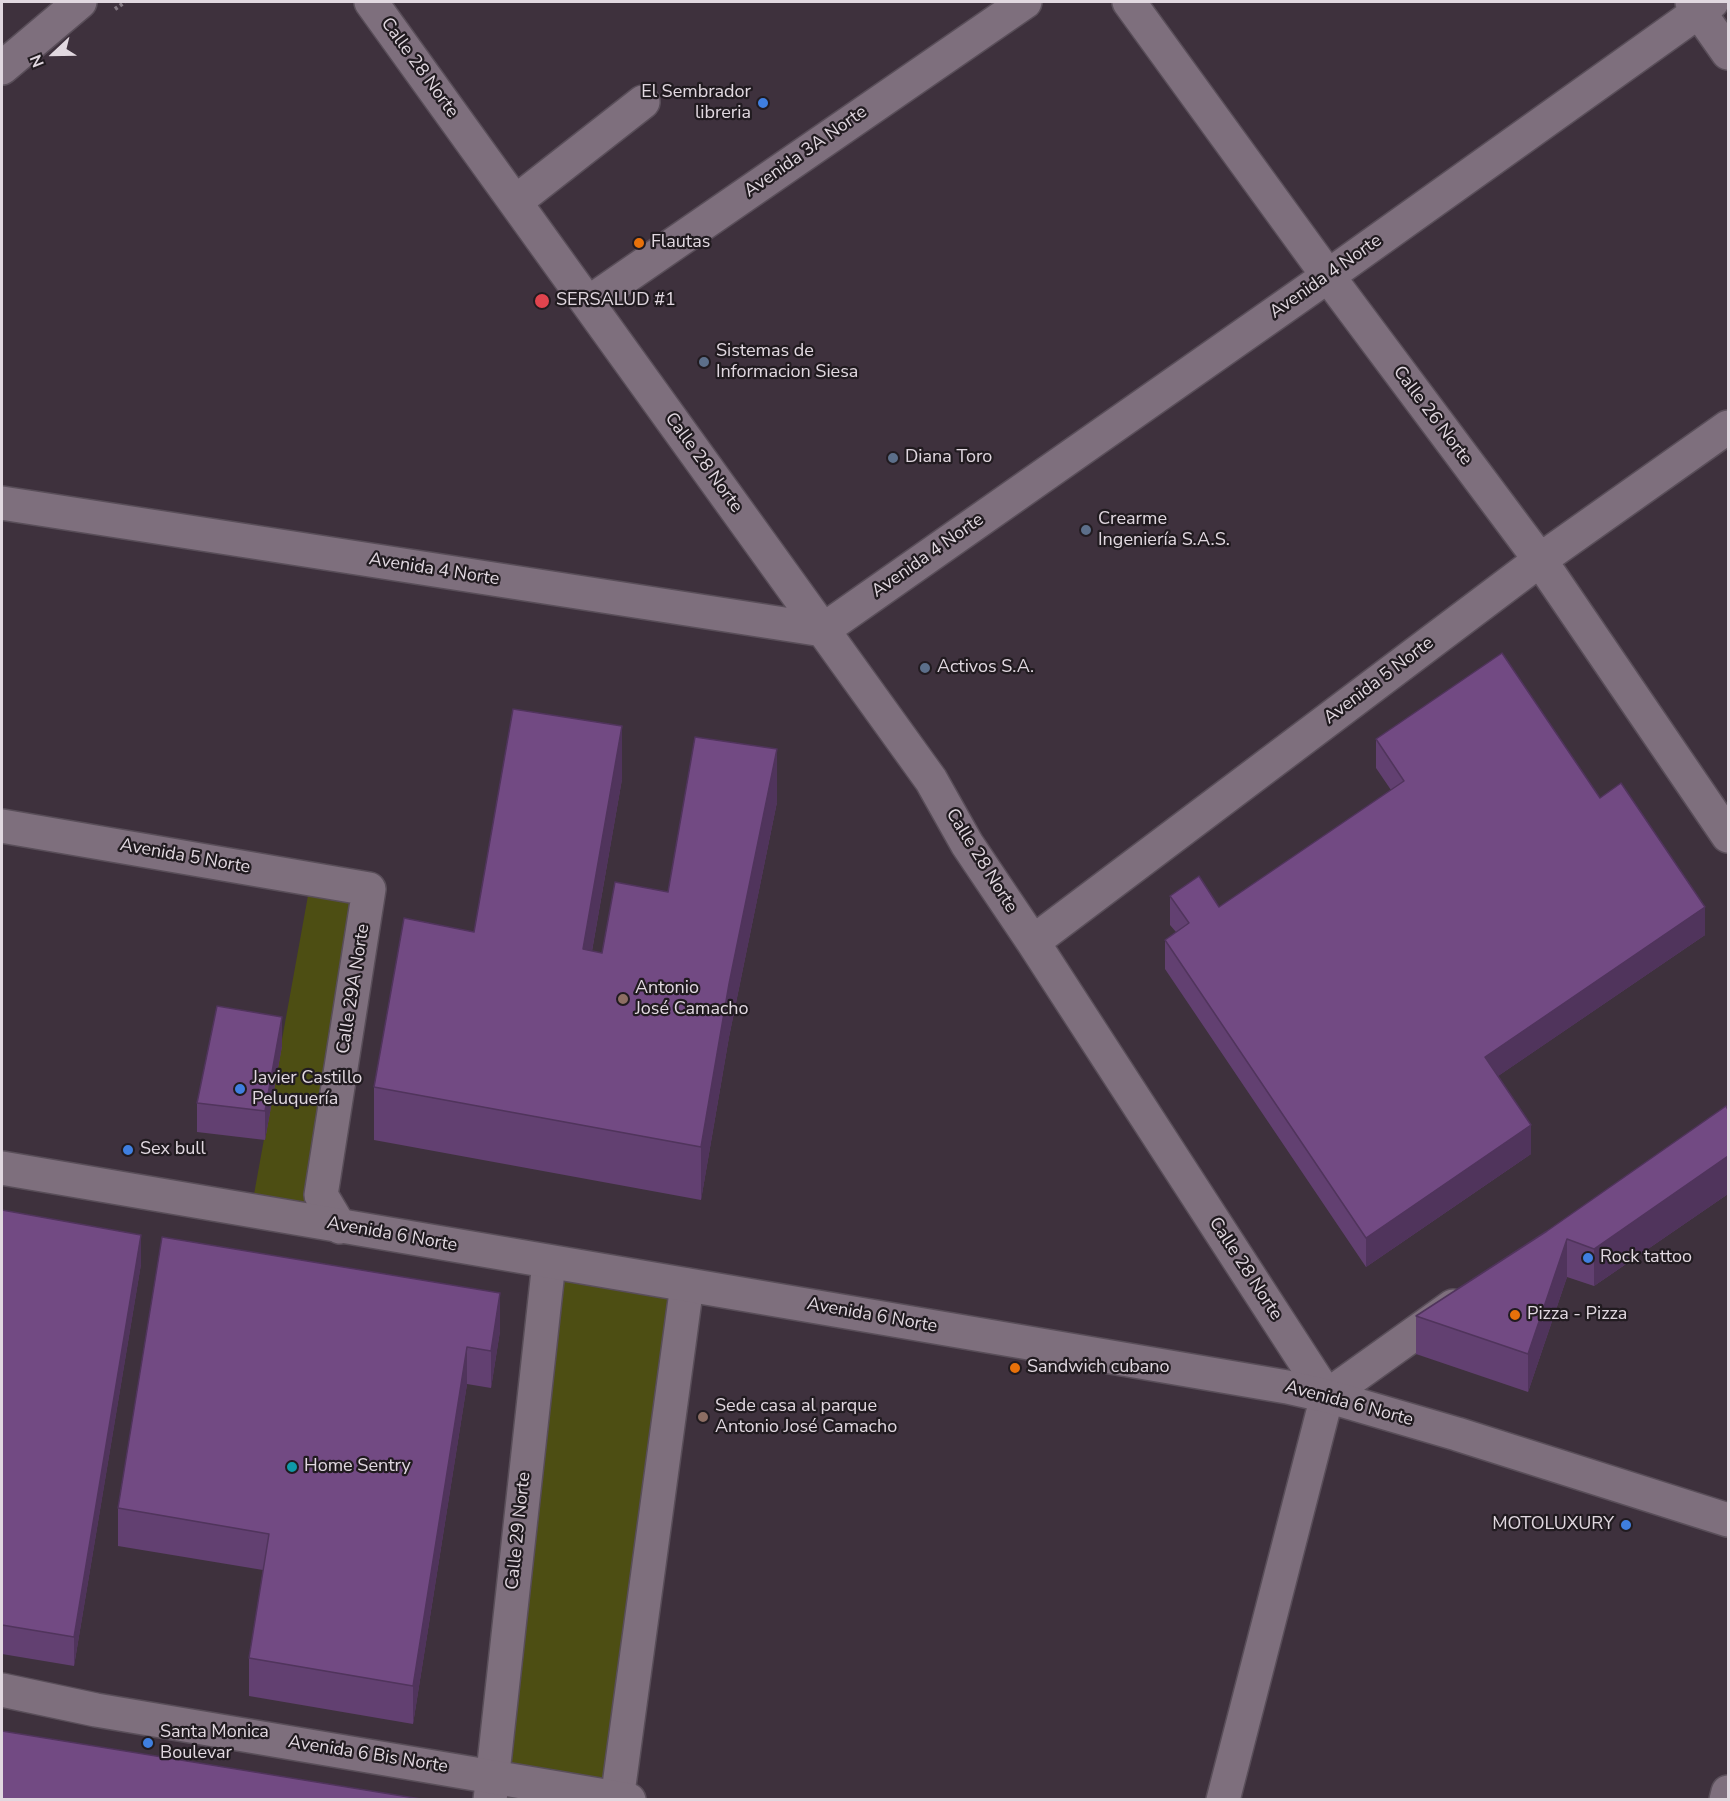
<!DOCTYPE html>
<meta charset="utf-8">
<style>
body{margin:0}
#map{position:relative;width:1730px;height:1801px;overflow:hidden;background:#3e313d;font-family:"Nunito Sans",sans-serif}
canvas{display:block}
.frame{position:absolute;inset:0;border:3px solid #e1d8e0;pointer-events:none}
.north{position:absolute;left:24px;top:24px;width:60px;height:60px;-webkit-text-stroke:4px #211b20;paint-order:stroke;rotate:248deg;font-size:16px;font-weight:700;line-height:24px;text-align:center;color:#e1d8e0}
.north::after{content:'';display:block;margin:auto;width:21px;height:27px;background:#e1d8e0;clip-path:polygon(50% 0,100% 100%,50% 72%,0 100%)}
</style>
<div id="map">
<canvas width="1730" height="1801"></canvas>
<div class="frame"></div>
<div class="north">N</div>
</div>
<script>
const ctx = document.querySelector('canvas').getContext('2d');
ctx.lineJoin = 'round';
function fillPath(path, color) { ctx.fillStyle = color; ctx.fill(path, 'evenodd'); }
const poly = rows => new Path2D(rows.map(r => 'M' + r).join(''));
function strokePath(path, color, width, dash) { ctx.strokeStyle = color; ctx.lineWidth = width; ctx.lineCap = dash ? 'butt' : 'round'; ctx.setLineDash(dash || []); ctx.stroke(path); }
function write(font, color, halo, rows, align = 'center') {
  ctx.font = font + ' "Nunito Sans",sans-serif'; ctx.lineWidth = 4.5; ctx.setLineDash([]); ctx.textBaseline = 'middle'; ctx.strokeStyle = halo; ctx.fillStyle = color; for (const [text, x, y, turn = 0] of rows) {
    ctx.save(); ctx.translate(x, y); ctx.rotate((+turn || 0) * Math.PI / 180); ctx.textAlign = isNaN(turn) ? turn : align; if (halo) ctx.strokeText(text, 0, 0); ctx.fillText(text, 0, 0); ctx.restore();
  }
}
fillPath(poly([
 [311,879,369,889,321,1195,286,1217,251,1211],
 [549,1262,687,1285,617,1799,490,1800]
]), '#4d4e13');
const minor = poly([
 [371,2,931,780,967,844,1033,942,1327,1396,1223,1800],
 [1129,2,1328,276,1540,560,1728,836],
 [1692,2,1728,53],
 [514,200,523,196,643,102],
 [588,303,1025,2],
 [2,503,823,630,1328,276,1712,2],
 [2,826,369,889,321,1195,340,1227],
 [1033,942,1540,560,1728,427],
 [1327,1396,1453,1306],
 [490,1800,549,1262],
 [617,1800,687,1285],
 [1726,1800,1728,1792]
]);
const tertiary = poly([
 [2,68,80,2],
 [2,1690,96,1710,629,1800]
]);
const secondary = poly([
 [2,1168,1287,1387,1327,1396,1457,1434,1728,1520]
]);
strokePath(minor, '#594e59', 36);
strokePath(tertiary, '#594e59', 36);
strokePath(secondary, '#594e59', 36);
strokePath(poly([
 [115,9,125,2]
]), '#827781', 4, [3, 3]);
strokePath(minor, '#7e6f7d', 33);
strokePath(tertiary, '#7e6f7d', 33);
strokePath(secondary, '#7e6f7d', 33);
fillPath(poly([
 [1376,739,1600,798,1705,935,1498,1076,1531,1154,1366,1267,1165,969,1165,940,1176,932,1170,925,1170,896,1219,907,1391,790,1376,768],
 [622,779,592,951,602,953,668,892,777,802,729,1037,701,1200,374,1140,374,1087],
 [282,1046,265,1140,197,1132,197,1103],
 [1728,1110,1728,1194,1594,1286,1567,1277,1528,1392,1416,1354,1416,1316,1547,1231],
 [2,1210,141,1264,74,1666,2,1654],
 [500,1331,491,1388,467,1384,413,1724,249,1696,249,1658,263,1570,118,1546,118,1508]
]), '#624071');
fillPath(poly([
 [622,726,622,779,583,1002,583,949],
 [777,749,777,802,729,1037,701,1200,701,1147,729,984],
 [1705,907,1705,935,1485,1085,1485,1057],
 [282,1017,282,1046,265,1140,265,1111],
 [1531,1125,1531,1154,1366,1267,1366,1238],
 [1728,1156,1728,1194,1594,1286,1594,1249],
 [141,1235,141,1264,74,1666,74,1637],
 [1567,1239,1567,1277,1528,1392,1528,1354],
 [500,1293,500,1331,491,1388,491,1351],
 [467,1347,467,1384,413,1724,413,1686]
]), '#50345c');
const building = poly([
 [1502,653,1600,798,1621,783,1705,907,1485,1057,1531,1125,1366,1238,1165,940,1189,923,1170,896,1199,876,1219,907,1404,781,1376,739,1502,653],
 [513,709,622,726,583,949,602,953,615,882,668,892,695,737,777,749,729,984,701,1147,374,1087,404,918,474,932,513,709],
 [217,1006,282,1017,265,1111,197,1103,217,1006],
 [1726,1106,1728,1110,1728,1156,1594,1249,1567,1239,1528,1354,1416,1316,1547,1231,1726,1106],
 [2,1210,141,1235,74,1637,2,1625,2,1210],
 [162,1237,500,1293,491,1351,467,1347,413,1686,249,1658,269,1534,118,1508,162,1237],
 [2,1731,427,1800,2,1800,2,1731]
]);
fillPath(building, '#724a83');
strokePath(building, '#50345c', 1.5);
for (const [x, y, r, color] of [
 [763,103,6,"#3f7fe0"],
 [639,243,6,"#e8710a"],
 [542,301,8,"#e0444e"],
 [704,362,6,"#5c6f8a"],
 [893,458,6,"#5c6f8a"],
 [1086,530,6,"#5c6f8a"],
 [925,668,6,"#5c6f8a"],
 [623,999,6,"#8d6e63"],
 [240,1089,6,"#3f7fe0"],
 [128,1150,6,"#3f7fe0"],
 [1588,1258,6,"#3f7fe0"],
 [1515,1315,6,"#e8710a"],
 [1015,1368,6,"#e8710a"],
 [703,1417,6,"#8d6e63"],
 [292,1467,6,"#0f9aa8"],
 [1626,1525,6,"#3f7fe0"],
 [148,1743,6,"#3f7fe0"]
]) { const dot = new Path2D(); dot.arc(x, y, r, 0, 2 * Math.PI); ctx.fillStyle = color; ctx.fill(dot); strokePath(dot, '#211b20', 2); }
write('18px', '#e1d8e0', '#211b20', [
 ["Calle 28 Norte",419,68,54],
 ["Avenida 3A Norte",806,152,-35],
 ["Avenida 4 Norte",1326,277,-35],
 ["Calle 26 Norte",1432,416,53],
 ["Calle 28 Norte",703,463,54],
 ["Avenida 4 Norte",928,556,-35],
 ["Avenida 4 Norte",434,570,9],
 ["Avenida 5 Norte",1379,681,-37],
 ["Avenida 5 Norte",185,857,10],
 ["Calle 28 Norte",981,861,58],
 ["Calle 29A Norte",354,989,-81],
 ["Avenida 6 Norte",392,1235,10],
 ["Calle 28 Norte",1245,1269,57],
 ["Avenida 6 Norte",872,1316,10],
 ["Avenida 6 Norte",1349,1404,15],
 ["Calle 29 Norte",519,1531,-84],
 ["Avenida 6 Bis Norte",368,1755,9]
]);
write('18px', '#e1d8e0', '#211b20', [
 ["El Sembrador",751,93,"right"],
 ["libreria",751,114,"right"],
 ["Flautas",651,243],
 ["SERSALUD #1",556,301],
 ["Sistemas de",716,352],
 ["Informacion Siesa",716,373],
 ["Diana Toro",905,458],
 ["Crearme",1098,520],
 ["Ingeniería S.A.S.",1098,541],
 ["Activos S.A.",937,668],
 ["Antonio",635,989],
 ["José Camacho",635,1010],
 ["Javier Castillo",252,1079],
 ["Peluquería",252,1100],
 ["Sex bull",140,1150],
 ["Rock tattoo",1600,1258],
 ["Pizza - Pizza",1527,1315],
 ["Sandwich cubano",1027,1368],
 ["Sede casa al parque",715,1407],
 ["Antonio José Camacho",715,1428],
 ["Home Sentry",304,1467],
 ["MOTOLUXURY",1614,1525,"right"],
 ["Santa Monica",160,1733],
 ["Boulevar",160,1754]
], 'left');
</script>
